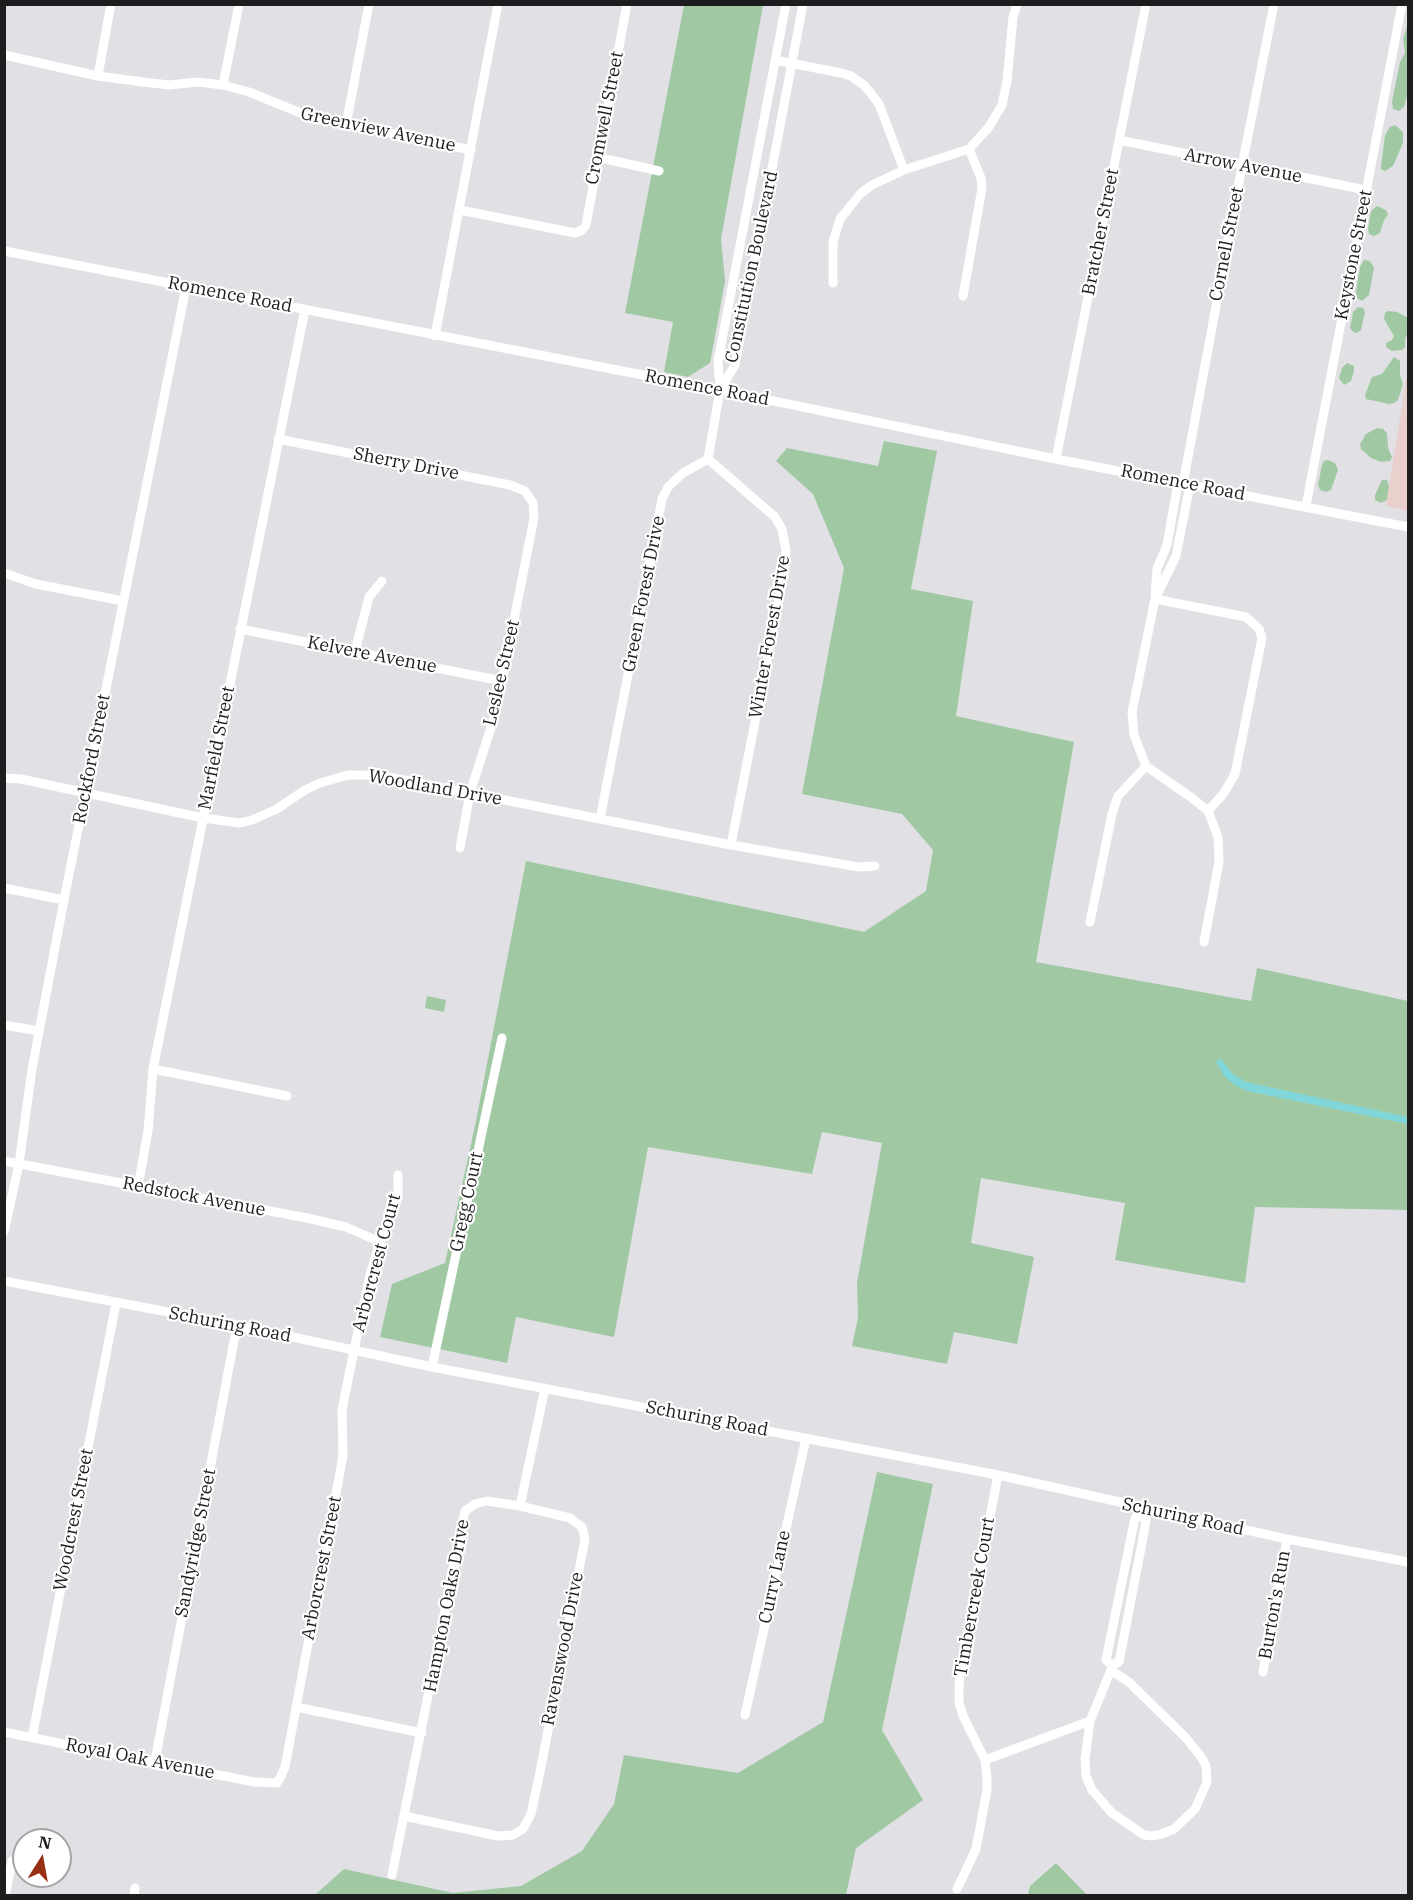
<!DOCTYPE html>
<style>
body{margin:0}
#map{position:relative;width:1413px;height:1900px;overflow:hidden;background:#e0e0e5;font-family:"IBM Plex Serif",serif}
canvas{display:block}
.frame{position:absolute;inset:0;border:6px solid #1d1d1f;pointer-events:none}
.north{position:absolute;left:12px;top:1828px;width:60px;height:60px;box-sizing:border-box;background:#fff;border:2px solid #a5a5a5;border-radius:50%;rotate:11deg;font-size:16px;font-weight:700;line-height:24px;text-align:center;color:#1d1d1f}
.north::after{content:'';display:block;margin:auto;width:21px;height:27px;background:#972f15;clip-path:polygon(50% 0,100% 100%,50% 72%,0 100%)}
</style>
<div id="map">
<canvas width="1413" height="1900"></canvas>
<div class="frame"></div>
<div class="north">N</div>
</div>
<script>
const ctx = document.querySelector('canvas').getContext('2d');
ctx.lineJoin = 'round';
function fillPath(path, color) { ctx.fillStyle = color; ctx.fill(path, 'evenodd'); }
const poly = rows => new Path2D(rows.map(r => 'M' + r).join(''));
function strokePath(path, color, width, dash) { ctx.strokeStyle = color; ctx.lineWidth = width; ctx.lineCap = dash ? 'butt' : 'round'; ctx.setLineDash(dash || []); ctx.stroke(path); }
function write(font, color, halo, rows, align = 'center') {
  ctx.font = font + ' "IBM Plex Serif",serif'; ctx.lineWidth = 4.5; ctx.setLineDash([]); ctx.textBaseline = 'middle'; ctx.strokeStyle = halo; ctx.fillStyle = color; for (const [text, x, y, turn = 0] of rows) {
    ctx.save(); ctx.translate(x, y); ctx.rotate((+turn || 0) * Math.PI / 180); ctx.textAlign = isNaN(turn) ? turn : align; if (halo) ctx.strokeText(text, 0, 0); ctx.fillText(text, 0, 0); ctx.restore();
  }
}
fillPath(poly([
 [1408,366,1408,511,1386,506]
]), '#ead0cd');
fillPath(poly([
 [684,5,763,5,721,239,725,281,710,363,688,377,664,372,673,322,625,313],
 [1408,24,1408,92,1404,107,1399,111,1393,109,1392,102,1400,62,1405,53,1403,39],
 [1395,125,1403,132,1403,143,1393,166,1385,171,1381,169,1381,166,1385,135,1390,127],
 [1377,206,1386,210,1388,215,1384,220,1380,233,1374,236,1369,234,1368,229,1371,211],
 [1364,260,1370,261,1374,268,1369,295,1362,301,1357,298,1356,291,1360,267],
 [1358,307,1363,308,1365,312,1361,330,1356,333,1352,331,1350,328,1353,312],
 [1388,311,1397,312,1408,318,1408,332,1405,339,1405,347,1402,350,1392,351,1386,347,1386,343,1392,340,1394,336,1384,319,1385,313],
 [1394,357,1400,361,1400,375,1403,384,1398,400,1394,403,1389,404,1366,399,1365,395,1372,377,1382,374],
 [1347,363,1354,366,1354,371,1351,381,1344,385,1339,378,1342,368],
 [1377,428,1383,429,1387,433,1388,448,1392,457,1390,461,1381,462,1371,458,1361,449,1360,444,1366,434],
 [884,441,937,451,911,589,973,601,956,716,1074,742,1036,962,1251,1001,1257,968,1408,1001,1408,1210,1255,1207,1245,1283,1115,1260,1125,1203,981,1178,971,1243,1034,1257,1017,1344,954,1332,947,1364,852,1346,858,1318,857,1283,882,1143,822,1132,812,1174,648,1147,614,1337,516,1317,507,1363,380,1337,392,1284,445,1263,476,1121,526,861,864,932,926,891,933,850,902,814,802,794,844,568,813,494,776,461,787,448,878,466],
 [1328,460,1335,463,1338,470,1331,490,1326,492,1320,490,1318,485,1322,465,1324,461],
 [1382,480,1387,480,1389,486,1387,500,1381,503,1375,500,1375,495],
 [427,996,446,1000,444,1012,425,1008],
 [877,1472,933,1484,882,1730,923,1800,856,1848,846,1895,315,1895,344,1869,453,1893,521,1886,582,1851,614,1804,624,1755,738,1773,823,1722],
 [1056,1863,1087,1895,1028,1895,1030,1886]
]), '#a0c9a3');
fillPath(poly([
 [1219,1059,1222,1060,1233,1074,1246,1082,1408,1117,1408,1124,1247,1091,1233,1084,1224,1076,1216,1062]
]), '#81d6da');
strokePath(poly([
 [4,55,98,76,143,82,169,85,198,82,223,85,249,92,308,116,471,150],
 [775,60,841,73,851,76,865,86,879,104,904,170],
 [98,76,111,4],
 [223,85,239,4],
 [346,125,369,4],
 [1119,140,1366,190],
 [597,157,659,171],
 [460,210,575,233,582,230,586,225,627,4],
 [4,251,720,390,1056,459,1408,527],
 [833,283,833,242,840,219,861,193,872,185,904,170,969,149,989,127,1002,105,1007,81,1013,17,1017,4],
 [963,296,982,188,981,178,969,149],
 [435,336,498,4],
 [720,390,735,365,803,4],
 [278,439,510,485,525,491,533,503,534,518,502,681,496,712,470,793,460,848],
 [708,459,775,517,782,529,786,551,785,568,731,845],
 [1056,459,1146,4],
 [1183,484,1242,166,1274,4],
 [1190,485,1176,556,1155,599,1132,712,1134,735,1146,766,1192,798,1208,811,1218,837,1219,862,1204,942],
 [1306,506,1402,4],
 [4,573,36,584,123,601],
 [1155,594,1157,569,1167,545,1178,483],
 [1155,599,1246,617,1259,629,1262,638,1235,774,1224,793,1208,811],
 [240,629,502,681],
 [355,651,369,597,382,581],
 [4,778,21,779,203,818,240,823,252,820,277,809,305,790,320,783,348,775,379,775,731,845,859,867,875,866],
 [600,819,662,499,668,487,683,473,708,459,720,390,718,361,786,4],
 [4,888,64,900],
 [1090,922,1112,814,1118,796,1146,766],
 [4,1025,39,1031],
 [153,1069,287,1096],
 [4,1161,307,1218,346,1227,380,1242],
 [138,1187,148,1131,153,1069,305,309],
 [4,1232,19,1164,32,1069,64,900,186,287],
 [4,1281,237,1325,432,1367,998,1475,1287,1539,1408,1562],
 [432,1367,502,1038],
 [520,1506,545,1388],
 [1112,1665,1106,1660,1135,1518,1141,1516,1142,1508],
 [1112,1669,1112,1665,1119,1662,1142,1543,1146,1520,1141,1516],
 [1111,1670,1130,1683,1186,1738,1202,1758,1206,1766,1207,1782,1195,1809,1174,1829,1162,1834,1152,1836,1144,1835,1112,1813,1092,1790,1086,1776,1085,1759,1090,1721,1111,1670],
 [1263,1672,1287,1539],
 [296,1707,422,1733],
 [745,1715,806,1438],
 [4,1732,254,1782,277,1783,280,1778,285,1767,343,1456,342,1410,354,1350,371,1271,380,1242,398,1198,398,1175],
 [32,1738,116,1303],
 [985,1760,1090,1721],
 [155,1761,237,1325],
 [392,1875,465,1511,475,1504,487,1501,520,1506,570,1518,582,1527,585,1539,540,1772,531,1814,523,1829,513,1835,498,1836,404,1816],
 [957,1889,976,1849,987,1790,987,1779,985,1760,964,1718,959,1703,959,1689,960,1672,998,1475],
 [5,1896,12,1861],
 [134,1896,135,1888]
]), '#fff', 9);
write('18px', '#1d1d1f', '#fff', [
 ["Cromwell Street",605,118,-79],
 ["Greenview Avenue",378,130,12],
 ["Arrow Avenue",1243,166,11],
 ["Bratcher Street",1101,232,-79],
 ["Cornell Street",1227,244,-79],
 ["Keystone Street",1354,255,-79],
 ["Constitution Boulevard",752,267,-78],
 ["Romence Road",230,295,11],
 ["Romence Road",707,388,11],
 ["Sherry Drive",406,464,11],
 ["Romence Road",1183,483,11],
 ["Green Forest Drive",644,594,-79],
 ["Winter Forest Drive",770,637,-80],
 ["Kelvere Avenue",372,655,11],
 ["Leslee Street",502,673,-77],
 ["Marfield Street",217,748,-79],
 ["Rockford Street",92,759,-79],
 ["Woodland Drive",435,788,10],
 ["Redstock Avenue",194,1197,11],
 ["Gregg Court",467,1202,-78],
 ["Arborcrest Court",377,1263,-75],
 ["Schuring Road",230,1325,11],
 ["Schuring Road",707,1419,11],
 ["Schuring Road",1183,1517,12],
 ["Woodcrest Street",74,1520,-79],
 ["Sandyridge Street",196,1543,-79],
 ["Arborcrest Street",322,1568,-79],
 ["Curry Lane",775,1577,-78],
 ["Timbercreek Court",975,1597,-80],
 ["Burton's Run",1275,1605,-80],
 ["Hampton Oaks Drive",447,1606,-79],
 ["Ravenswood Drive",563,1649,-79],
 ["Royal Oak Avenue",140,1759,11]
]);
</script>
